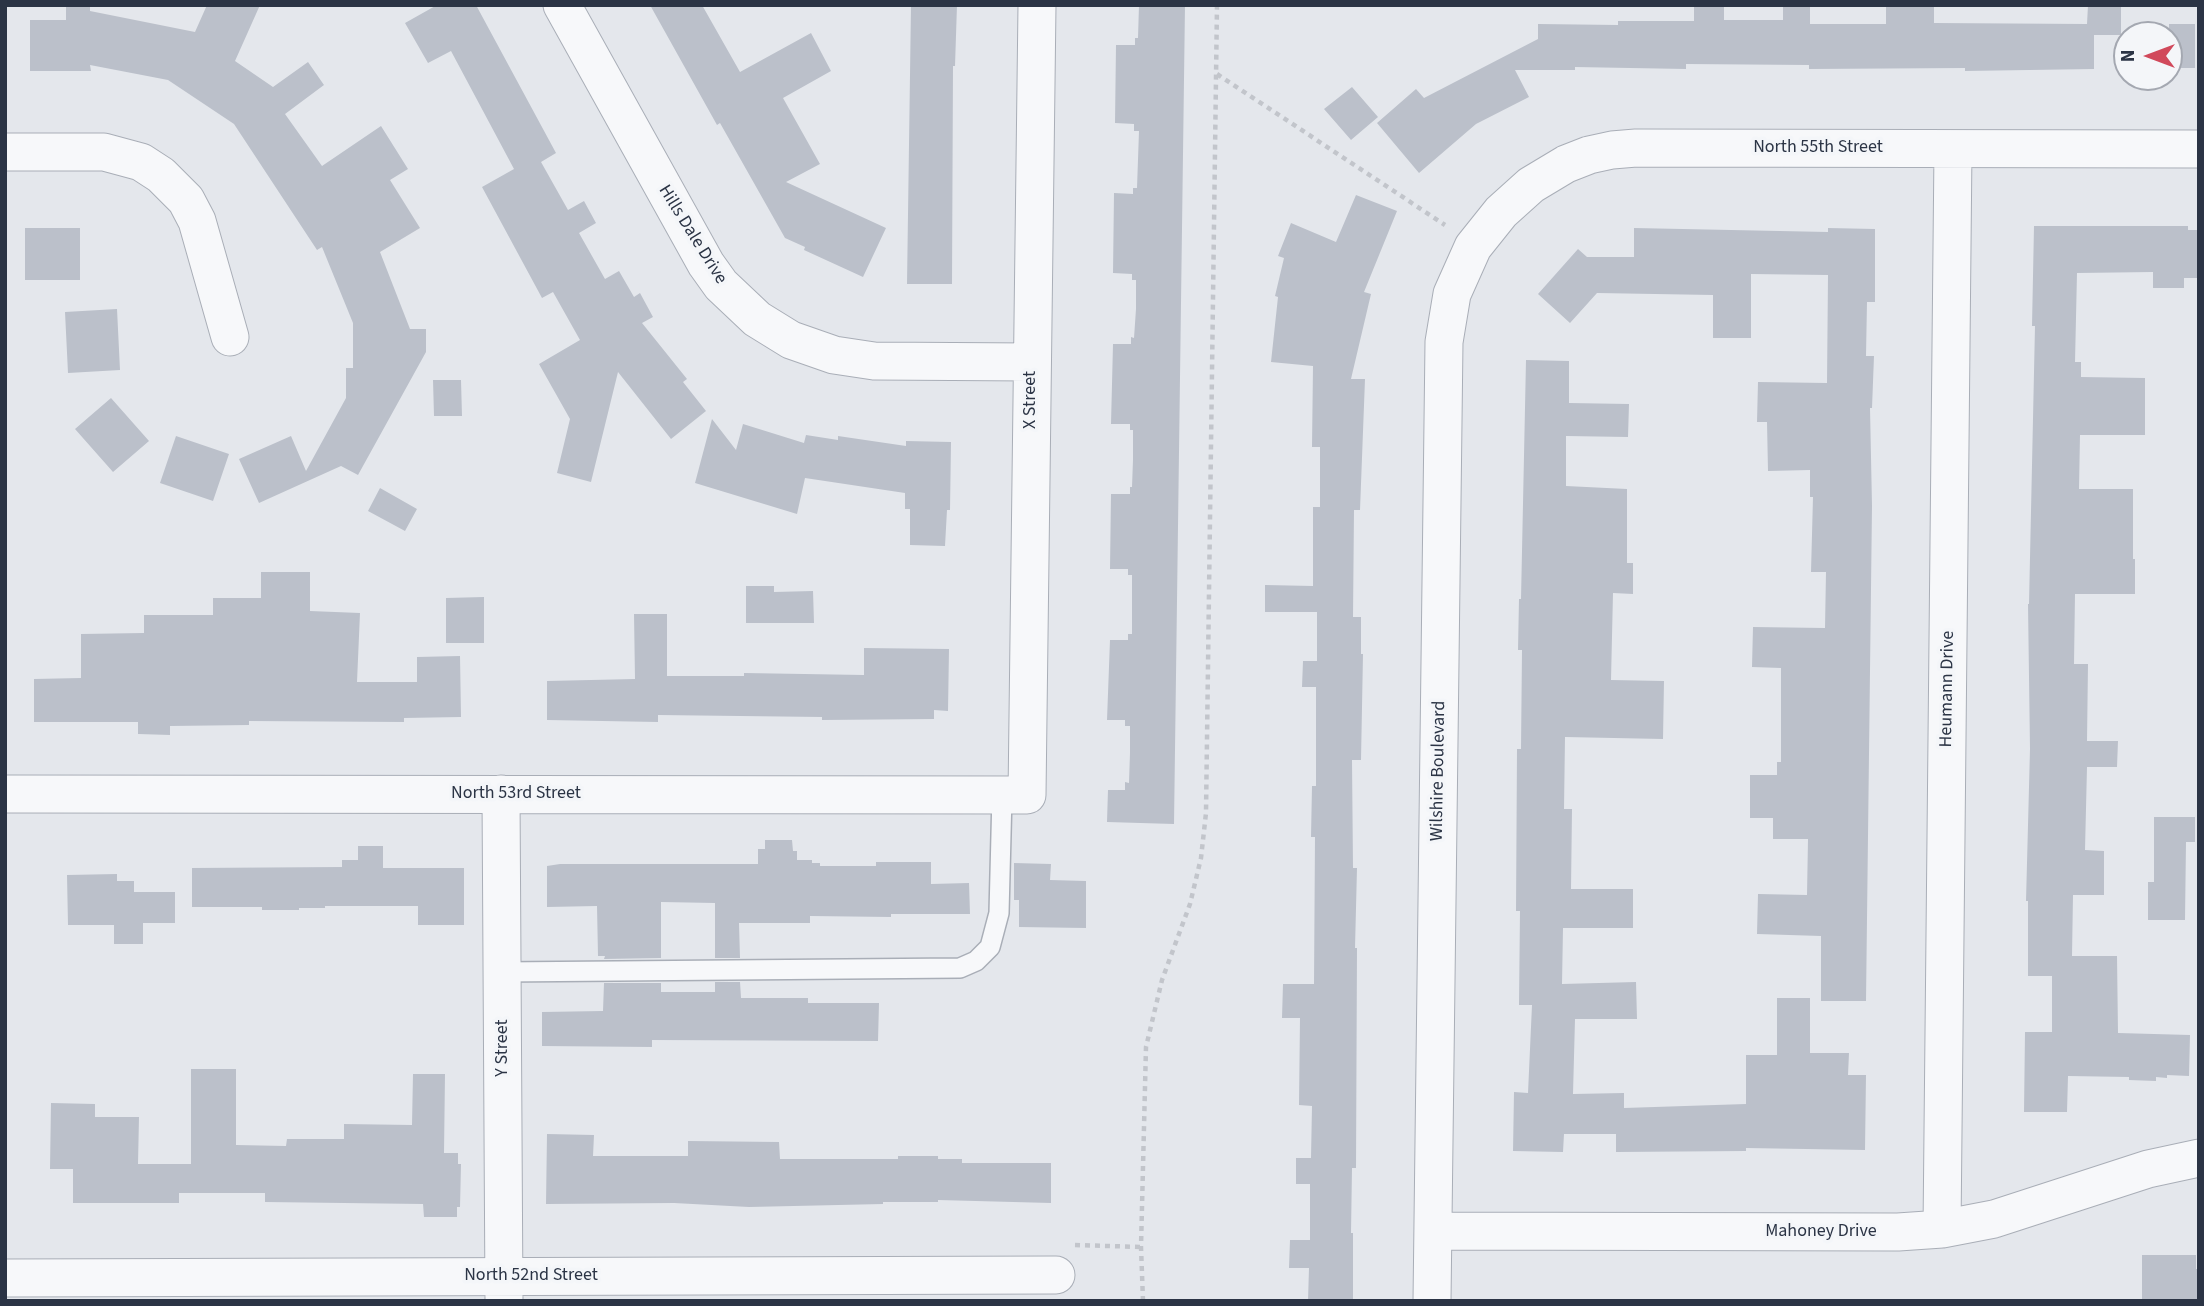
<!DOCTYPE html>
<style>
body{margin:0}
#map{position:relative;width:2204px;height:1306px;overflow:hidden;background:#e4e7ec;font-family:"Source Sans 3",sans-serif}
canvas{display:block}
.frame{position:absolute;inset:0;border:7px solid #2b3445;pointer-events:none}
.north{position:absolute;left:2113px;top:21px;width:70px;height:70px;box-sizing:border-box;background:#f4f6f9;border:2px solid #a4a8b1;border-radius:50%;rotate:270deg;font-size:19px;font-weight:700;line-height:28px;text-align:center;color:#2b3445}
.north::after{content:'';display:block;margin:auto;width:24px;height:32px;background:#d1495b;clip-path:polygon(50% 0,100% 100%,50% 72%,0 100%)}
</style>
<div id="map">
<canvas width="2204" height="1306"></canvas>
<div class="frame"></div>
<div class="north">N</div>
</div>
<script>
const ctx = document.querySelector('canvas').getContext('2d');
ctx.lineJoin = 'round';
function fillPath(path, color) { ctx.fillStyle = color; ctx.fill(path, 'evenodd'); }
const poly = rows => new Path2D(rows.map(r => 'M' + r).join(''));
function strokePath(path, color, width, dash) { ctx.strokeStyle = color; ctx.lineWidth = width; ctx.lineCap = dash ? 'butt' : 'round'; ctx.setLineDash(dash || []); ctx.stroke(path); }
function write(font, color, halo, rows, align = 'center') {
  ctx.font = font + ' "Source Sans 3",sans-serif'; ctx.lineWidth = 7; ctx.setLineDash([]); ctx.textBaseline = 'middle'; ctx.strokeStyle = halo; ctx.fillStyle = color; for (const [text, x, y, turn = 0] of rows) {
    ctx.save(); ctx.translate(x, y); ctx.rotate((+turn || 0) * Math.PI / 180); ctx.textAlign = isNaN(turn) ? turn : align; if (halo) ctx.strokeText(text, 0, 0); ctx.fillText(text, 0, 0); ctx.restore();
  }
}
fillPath(poly([
 [66,5,90,5,90,11,195,32,207,5,260,5,235,61,273,87,308,62,324,85,285,114,322,166,381,126,408,169,390,180,420,228,380,252,410,329,426,329,426,352,358,475,341,466,259,503,239,459,291,436,306,471,346,398,346,368,353,368,353,323,322,247,317,250,234,124,168,80,90,65,91,71,30,71,30,20,66,20],
 [437,5,476,5,556,153,541,162,568,210,584,201,596,223,579,233,605,279,619,271,634,297,640,293,653,317,642,323,687,379,683,382,706,411,671,439,618,372,591,482,557,473,570,419,539,364,580,340,553,292,542,298,482,187,514,169,451,51,428,63,405,23],
 [650,5,702,5,740,72,811,33,831,71,783,98,820,164,786,182,886,228,863,277,804,250,805,247,785,238,720,123,717,125],
 [911,5,957,5,955,66,953,66,952,284,907,284],
 [1139,5,1185,5,1174,824,1107,822,1108,790,1125,790,1125,782,1129,783,1130,753,1130,726,1125,726,1125,720,1107,720,1110,640,1128,640,1128,634,1132,634,1132,575,1128,575,1128,569,1110,569,1111,494,1130,494,1130,487,1132,487,1133,460,1133,430,1130,430,1130,424,1111,424,1113,344,1131,344,1131,337,1134,338,1136,309,1136,280,1132,280,1132,274,1113,273,1114,193,1133,194,1133,188,1137,188,1139,131,1134,131,1134,124,1115,123,1116,45,1135,45,1135,38,1138,38],
 [1694,5,1724,5,1724,20,1783,20,1783,5,1810,5,1810,24,1886,24,1886,5,1934,5,1934,23,2087,24,2088,5,2121,5,2121,35,2094,35,2094,69,1965,71,1965,68,1809,69,1809,65,1686,64,1686,69,1575,67,1575,70,1515,70,1529,97,1476,124,1419,173,1377,123,1416,89,1424,98,1538,39,1538,24,1618,25,1618,21,1694,21],
 [2169,24,2195,24,2195,68,2169,68],
 [1352,87,1378,117,1351,140,1324,109],
 [1356,195,1397,211,1364,292,1371,294,1351,379,1365,379,1360,510,1354,510,1353,617,1361,617,1361,654,1363,654,1361,760,1352,760,1353,868,1357,868,1355,948,1357,948,1356,1168,1352,1168,1351,1233,1353,1233,1353,1301,1308,1301,1309,1268,1289,1268,1290,1240,1310,1240,1310,1184,1296,1184,1296,1158,1311,1158,1312,1106,1299,1105,1300,1018,1282,1018,1283,984,1314,984,1315,837,1311,837,1312,786,1316,786,1316,687,1302,687,1303,661,1317,661,1317,612,1265,612,1265,585,1313,586,1313,507,1320,507,1320,447,1312,447,1313,366,1271,362,1278,297,1275,296,1284,258,1278,256,1291,223,1336,242],
 [2034,226,2188,226,2188,230,2199,230,2199,278,2184,278,2184,288,2153,288,2153,272,2077,273,2075,362,2081,362,2081,377,2145,378,2145,435,2080,435,2079,489,2133,489,2133,559,2135,559,2135,594,2075,594,2074,664,2088,664,2087,741,2118,741,2117,767,2087,767,2085,850,2104,851,2104,895,2073,895,2072,956,2117,956,2118,1033,2190,1035,2189,1076,2167,1075,2167,1078,2156,1077,2156,1081,2129,1080,2129,1077,2068,1076,2067,1112,2024,1112,2025,1032,2052,1032,2052,976,2028,976,2028,901,2026,901,2030,749,2028,604,2029,604,2035,326,2032,326],
 [25,228,80,228,80,280,25,280],
 [1634,228,1828,232,1828,228,1875,229,1875,302,1867,302,1866,356,1874,356,1872,408,1870,408,1872,506,1866,1001,1821,1001,1821,936,1757,934,1758,894,1807,895,1808,839,1773,839,1773,818,1750,818,1750,775,1777,775,1777,762,1781,762,1781,668,1752,667,1753,627,1825,628,1826,572,1811,572,1813,497,1810,497,1810,470,1768,471,1767,422,1757,422,1758,382,1827,383,1828,275,1751,274,1751,338,1713,338,1713,295,1597,293,1570,323,1538,294,1578,249,1587,257,1634,257],
 [117,309,120,370,68,373,65,312],
 [1526,360,1569,361,1569,403,1629,404,1628,437,1566,436,1566,486,1627,489,1627,563,1633,563,1633,594,1613,593,1611,680,1664,681,1663,739,1565,737,1564,809,1572,809,1571,889,1633,889,1633,928,1563,928,1562,984,1636,982,1637,1019,1575,1019,1573,1094,1624,1093,1624,1108,1746,1104,1746,1055,1777,1055,1777,998,1810,998,1810,1053,1849,1053,1848,1075,1866,1075,1865,1150,1746,1148,1746,1151,1616,1152,1616,1134,1564,1134,1563,1152,1513,1151,1514,1092,1528,1093,1532,1005,1519,1005,1520,911,1516,911,1517,749,1521,749,1522,650,1518,650,1519,599,1521,599],
 [433,380,461,380,462,416,434,416],
 [111,398,149,441,113,472,75,429],
 [712,419,736,450,743,424,804,443,806,435,838,440,838,436,906,446,906,441,951,442,950,510,947,510,945,546,910,545,910,509,905,509,905,493,805,478,797,514,695,483],
 [176,436,229,454,213,501,160,483],
 [380,488,417,509,405,531,368,511],
 [261,572,310,572,310,611,360,613,357,682,417,682,417,657,460,656,461,717,404,718,404,722,249,721,249,725,170,726,170,735,138,734,138,722,34,722,34,679,81,678,81,634,144,633,144,615,213,615,213,598,261,598],
 [746,586,774,586,774,592,813,591,814,623,746,623],
 [484,597,484,643,446,643,446,598],
 [634,614,667,614,667,676,744,676,744,673,864,675,864,648,949,649,948,711,934,710,934,719,822,720,822,717,658,715,658,722,547,720,547,681,635,679],
 [2154,817,2195,817,2195,842,2186,842,2185,920,2148,920,2148,882,2154,882],
 [765,840,792,840,793,851,797,851,797,860,812,860,812,863,820,863,820,866,876,866,876,862,931,862,931,884,969,883,970,914,891,914,891,917,810,916,810,923,739,923,740,958,715,958,715,903,661,902,661,958,604,959,605,956,598,956,597,906,547,907,547,866,560,864,758,864,758,849,765,849],
 [358,846,383,846,383,868,464,868,464,925,418,925,418,906,325,906,325,908,299,908,299,910,262,910,262,907,192,907,192,868,342,867,342,860,358,860],
 [1014,863,1051,864,1050,880,1086,881,1086,928,1019,927,1019,900,1014,900],
 [117,874,117,881,134,881,134,892,175,892,175,923,143,923,143,944,114,944,114,925,68,925,67,875],
 [715,982,740,982,741,998,808,998,808,1003,879,1003,878,1041,652,1040,652,1047,542,1046,542,1012,603,1011,604,983,661,983,661,992,715,992],
 [191,1069,236,1069,236,1145,286,1146,287,1139,344,1139,344,1124,412,1125,413,1074,445,1074,444,1153,458,1153,458,1164,461,1164,460,1207,457,1207,457,1217,424,1217,423,1204,265,1202,265,1193,179,1193,179,1203,73,1203,73,1169,50,1169,51,1103,95,1104,95,1117,139,1117,138,1164,191,1164],
 [547,1134,594,1135,593,1156,688,1156,688,1141,779,1142,780,1159,898,1159,898,1156,938,1156,938,1159,962,1159,962,1163,1051,1163,1051,1203,938,1200,938,1202,883,1202,883,1204,749,1207,674,1203,546,1204],
 [2142,1255,2196,1255,2196,1269,2199,1269,2199,1301,2142,1300]
]), '#bbc0ca');
const service = poly([
 [502,972,960,968,976,961,990,947,999,913,1002,795]
]);
const minor = poly([
 [562,5,706,264,721,285,757,319,791,340,834,355,874,361,1031,362],
 [5,152,104,152,141,162,161,175,186,200,197,221,230,337],
 [5,794,1027,795,1037,5],
 [501,794,504,1300],
 [1942,1229,1953,149],
 [1433,1231,1898,1232,1942,1229,1994,1219,2148,1169,2199,1158],
 [5,1278,1056,1275],
 [1432,1301,1444,342,1452,294,1473,247,1501,212,1531,185,1566,164,1589,155,1612,150,1636,148,2199,149]
]);
strokePath(service, '#a9aeb7', 22);
strokePath(minor, '#a9aeb7', 39);
strokePath(poly([
 [1217,74,1445,225],
 [1075,1245,1141,1247],
 [1143,1301,1141,1247,1146,1047,1162,980,1190,904,1201,858,1206,813,1217,5]
]), '#c2c5cb', 4.5, [5, 5]);
strokePath(service, '#f7f8fa', 19);
strokePath(minor, '#f7f8fa', 37);
write('18px', '#2b3445', '#f4f6f9', [
 ["North 55th Street",1818,148],
 ["Hills Dale Drive",692,235,58],
 ["X Street",1031,400,-90],
 ["Heumann Drive",1948,689,-89],
 ["Wilshire Boulevard",1439,771,-89],
 ["North 53rd Street",516,794],
 ["Y Street",503,1048,-90],
 ["Mahoney Drive",1821,1232],
 ["North 52nd Street",531,1276]
]);
</script>
